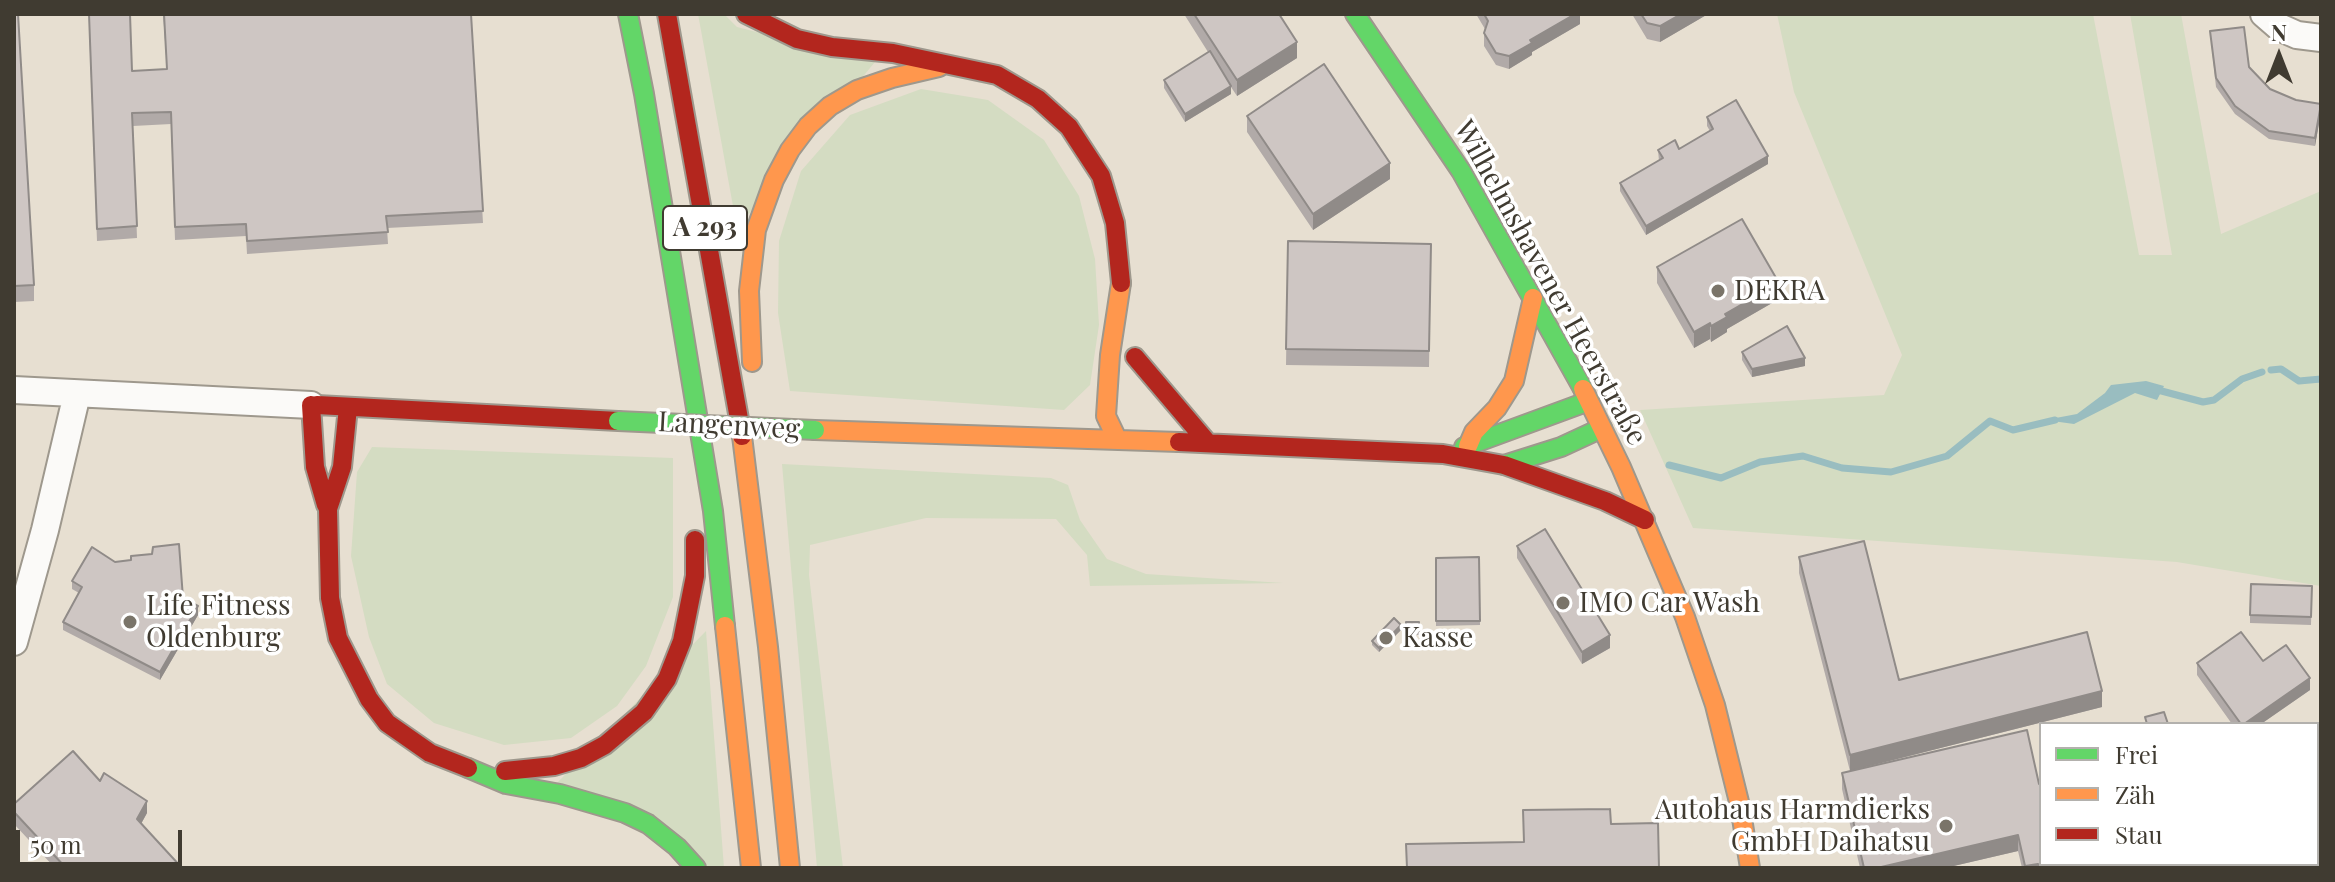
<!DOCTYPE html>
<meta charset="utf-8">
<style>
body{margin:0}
#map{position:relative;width:2335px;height:882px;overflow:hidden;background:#e7dfd1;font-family:"Playfair Display",serif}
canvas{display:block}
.frame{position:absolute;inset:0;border:16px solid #403b31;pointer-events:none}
.legend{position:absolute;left:2039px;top:722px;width:280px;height:144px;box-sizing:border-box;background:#fff;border:2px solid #b3b1ad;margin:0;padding:10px 14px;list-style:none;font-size:24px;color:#403b31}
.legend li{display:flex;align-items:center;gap:16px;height:40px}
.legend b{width:40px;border:2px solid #b3b1ad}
.north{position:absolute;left:2239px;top:16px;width:80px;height:80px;-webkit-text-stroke:6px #fff;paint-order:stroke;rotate:0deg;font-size:22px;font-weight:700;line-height:32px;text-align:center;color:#403b31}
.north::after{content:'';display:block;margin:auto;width:28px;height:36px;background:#403b31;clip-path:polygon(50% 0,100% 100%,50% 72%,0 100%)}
.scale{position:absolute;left:16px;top:830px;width:166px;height:36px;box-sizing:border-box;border:4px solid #403b31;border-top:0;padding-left:10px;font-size:24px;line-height:28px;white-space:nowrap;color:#403b31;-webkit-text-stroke:6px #fff;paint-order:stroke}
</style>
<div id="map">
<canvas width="2335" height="882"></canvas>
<div class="frame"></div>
<ul class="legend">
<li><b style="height:10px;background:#63d668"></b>Frei</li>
<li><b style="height:10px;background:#ff974d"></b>Zäh</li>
<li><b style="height:10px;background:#b3261e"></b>Stau</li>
</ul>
<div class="north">N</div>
<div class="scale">50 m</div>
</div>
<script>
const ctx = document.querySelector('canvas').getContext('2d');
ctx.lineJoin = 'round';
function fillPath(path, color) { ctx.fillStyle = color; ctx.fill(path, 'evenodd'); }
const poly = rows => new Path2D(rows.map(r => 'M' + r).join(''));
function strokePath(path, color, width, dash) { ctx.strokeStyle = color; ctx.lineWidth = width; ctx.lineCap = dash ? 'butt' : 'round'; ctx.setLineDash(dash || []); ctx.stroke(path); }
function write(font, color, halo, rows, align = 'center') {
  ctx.font = font + ' "Playfair Display",serif'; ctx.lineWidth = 7; ctx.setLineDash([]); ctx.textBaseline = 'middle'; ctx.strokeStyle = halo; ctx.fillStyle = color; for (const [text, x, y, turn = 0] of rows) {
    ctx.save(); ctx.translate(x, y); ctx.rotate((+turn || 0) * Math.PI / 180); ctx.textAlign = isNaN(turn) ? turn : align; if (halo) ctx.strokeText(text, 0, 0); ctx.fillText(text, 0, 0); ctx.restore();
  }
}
fillPath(poly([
 [698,14,724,14,737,27,875,62,737,228],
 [1777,14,2093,14,2139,255,2172,255,2130,14,2181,14,2221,234,2321,191,2321,586,2177,562,1693,528,1640,410,1884,395,1902,355,1794,92],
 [921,89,988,100,1044,140,1079,196,1095,259,1099,325,1090,385,1064,410,790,391,778,313,779,241,801,171,850,115],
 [372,447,673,458,673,597,646,666,617,706,571,738,504,745,434,723,387,684,369,637,351,556,357,472],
 [782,464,1051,478,1068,485,1080,520,1107,559,1146,574,1283,583,1090,586,1087,555,1056,519,926,518,810,545,809,575,843,868,817,868],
 [706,631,724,868,705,868,555,785]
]), '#d4dcc2');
fillPath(poly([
 [2146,381,2164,386,2157,400,2135,393,2074,424,2045,420,2077,414,2105,393,2111,385]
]), '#99bdc0');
strokePath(poly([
 [2271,370,2281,369,2299,381,2321,379],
 [2154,389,2203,402,2214,400,2242,379,2262,372],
 [1669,465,1721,478,1760,462,1803,456,1842,468,1891,472,1947,456,1990,421,2013,430,2055,420]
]), '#99bdc0', 7);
const street = poly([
 [2264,14,2279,27,2297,35,2321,38],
 [14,390,311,405],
 [14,642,45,530,77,394],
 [2317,772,2321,770],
 [2182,868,2187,864]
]);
const fast = poly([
 [628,14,644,94,713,511,725,626],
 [1355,14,1461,171,1583,389],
 [1464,447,1589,401],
 [1504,465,1561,447,1602,428],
 [468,768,506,784,560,794,625,813,648,824,677,847,696,868]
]);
const slow = poly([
 [752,362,749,291,756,230,774,180,790,150,808,126,830,106,857,90,892,78,939,67],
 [1583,389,1621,467,1685,617,1715,705,1740,806,1750,868],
 [815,430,1179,442],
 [742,436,768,647,790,868],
 [1117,439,1106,416,1110,355,1121,283],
 [1468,446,1474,432,1497,408,1514,381,1533,298],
 [725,626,751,868]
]);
const jam = poly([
 [667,14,742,436],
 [746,14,797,39,832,47,893,53,997,75,1038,99,1069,127,1101,176,1115,223,1121,283],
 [1135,357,1208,443],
 [311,405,315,467,326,505],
 [317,405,618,421],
 [348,407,342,467,328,509,330,598,338,638,369,699,387,723,430,753,468,768],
 [1179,442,1443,454,1504,465,1605,501,1645,520],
 [505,771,554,766,581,758,605,745,644,712,667,679,682,641,695,576,695,540]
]);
strokePath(street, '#9e988d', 30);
strokePath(fast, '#9e988d', 22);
strokePath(slow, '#9e988d', 22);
strokePath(jam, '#9e988d', 22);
strokePath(street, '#fbfaf8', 26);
strokePath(fast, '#63d668', 18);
strokePath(slow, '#ff974d', 18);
strokePath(jam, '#b3261e', 18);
const fastBridge = poly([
 [618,421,815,430]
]);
strokePath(fastBridge, '#9e988d', 22, []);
strokePath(fastBridge, '#63d668', 18);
fillPath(poly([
 [14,14,34,285,34,301,14,302],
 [163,14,471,14,483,223,387,228,388,244,247,254,246,236,175,240,171,124,133,126,137,238,97,241,89,27,132,71,167,69],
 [1184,14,1279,14,1297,58,1237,96,1231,87,1231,94,1185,122,1164,88,1164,80,1208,52],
 [1476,14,1580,14,1580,24,1532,52,1532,55,1509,69,1496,65,1484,46,1484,33,1485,29],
 [1632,14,1708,14,1660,42,1647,39],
 [2210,31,2270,89,2321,112,2315,146,2269,139,2235,114,2216,87],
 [1247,116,1390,179,1313,230,1247,132],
 [1707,117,1768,164,1646,235,1620,191,1620,183,1659,161,1658,150,1679,149,1710,131,1707,126],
 [1288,241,1431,244,1429,367,1286,365],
 [1657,267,1779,299,1727,329,1727,332,1711,342,1710,339,1694,348,1657,283],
 [1742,352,1805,366,1752,377,1742,360],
 [1517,546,1610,648,1582,664,1517,558],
 [1479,557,1480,625,1436,626,1436,558],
 [1799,557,1899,680,2102,707,1850,771,1799,573],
 [115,562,183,598,198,615,160,680,63,630,63,622,79,593,72,589,72,581],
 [2312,586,2311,625,2250,623,2250,615],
 [1406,622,1419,622,1419,635,1406,635],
 [1401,630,1379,652,1372,645,1372,641],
 [2263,661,2310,690,2261,724,2232,724,2197,675,2197,663],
 [1842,773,2039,784,2072,868,2022,868,2018,851,1945,868,1860,868,1842,789],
 [100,781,147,813,141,824,182,868,55,868,14,824,14,804]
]), '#b1aaa8');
fillPath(poly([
 [1575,14,1580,14,1580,24,1532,52,1532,55,1509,69,1509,56,1530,40],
 [1681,14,1708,14,1660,42,1660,26],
 [1297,42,1297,58,1237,96,1237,80],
 [1231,86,1231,94,1185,122,1185,114],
 [2321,104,2321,112,2315,146,2315,138],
 [1768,156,1768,164,1646,235,1646,226],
 [1390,163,1390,179,1313,230,1313,214],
 [1779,283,1779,299,1727,329,1727,332,1711,342,1711,326,1725,314],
 [1710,323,1710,339,1694,348,1694,332],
 [1805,358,1805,366,1752,377,1752,369],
 [198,606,198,615,160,680,160,672],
 [1401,625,1401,630,1379,652,1379,648],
 [1610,635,1610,648,1582,664,1582,652],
 [2310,678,2310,690,2261,724,2244,724],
 [2102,691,2102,707,1850,771,1850,755],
 [147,801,147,813,137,831,137,819],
 [2018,835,2018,851,1945,868,1877,868],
 [2038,864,2038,868,2025,868,2025,866]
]), '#908b88');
const building = poly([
 [14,14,18,14,34,285,14,286,14,14],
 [89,14,130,14,132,71,167,69,164,14,471,14,483,211,386,216,388,232,247,241,246,224,175,227,171,112,132,113,137,226,97,229,89,14],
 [1194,14,1279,14,1297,42,1237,80,1194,14],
 [1484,14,1575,14,1530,40,1532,43,1509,56,1496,53,1484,33,1488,21,1484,14],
 [1641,14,1681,14,1660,26,1647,23,1641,14],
 [2244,27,2249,67,2270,89,2296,100,2321,104,2315,138,2269,131,2235,106,2216,78,2210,31,2244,27],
 [1210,51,1231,86,1185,114,1164,80,1210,51],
 [1324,64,1390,163,1313,214,1247,116,1324,64],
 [1736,100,1768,156,1646,226,1620,183,1663,158,1658,150,1675,140,1679,149,1713,129,1707,117,1736,100],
 [1742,219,1779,283,1725,314,1727,317,1711,326,1710,323,1694,332,1657,267,1742,219],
 [1288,241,1431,244,1429,351,1286,349,1288,241],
 [1787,326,1805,358,1752,369,1742,352,1787,326],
 [1545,529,1610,635,1582,652,1517,546,1545,529],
 [1864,541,1899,680,2087,632,2102,691,1850,755,1799,557,1864,541],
 [179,544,183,598,198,606,160,672,63,622,82,587,72,581,92,547,115,562,131,560,131,556,152,554,153,547,179,544],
 [1479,557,1480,621,1436,621,1436,558,1479,557],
 [2251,584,2312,586,2311,617,2250,615,2251,584],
 [1394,618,1401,625,1379,648,1372,641,1394,618],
 [1406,622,1419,622,1419,631,1406,631,1406,622],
 [2241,632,2263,661,2286,645,2310,678,2244,724,2241,724,2197,663,2241,632],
 [2164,712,2168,724,2147,724,2145,717,2164,712],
 [2027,730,2039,784,2041,784,2041,864,2072,864,2072,868,2039,868,2038,864,2025,866,2018,835,1877,868,1864,868,1842,773,2027,730],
 [73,751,100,781,104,773,147,801,137,819,182,868,66,868,14,812,14,804,73,751],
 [1610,809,1611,824,1658,823,1659,868,1407,868,1406,844,1524,842,1523,810,1610,809]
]);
fillPath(building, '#cec6c3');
strokePath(building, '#908b88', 2);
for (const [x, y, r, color] of [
 [1718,291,8,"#7a7469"],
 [1563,603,8,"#7a7469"],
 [130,622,8,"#7a7469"],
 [1386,638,8,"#7a7469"],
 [1946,826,8,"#7a7469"]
]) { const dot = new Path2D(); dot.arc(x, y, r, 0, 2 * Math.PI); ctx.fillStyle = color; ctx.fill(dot); strokePath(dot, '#fff', 3); }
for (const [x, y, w] of [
 [705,228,84]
]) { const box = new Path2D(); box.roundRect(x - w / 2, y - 22, w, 44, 6); ctx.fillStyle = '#fff'; ctx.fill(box); strokePath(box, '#403b31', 2); }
write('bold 26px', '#403b31', null, [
 ["A 293",705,228]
]);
write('28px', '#403b31', '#fff', [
 ["Wilhelmshavener Heerstraße",1550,283,61],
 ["Langenweg",729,426,3]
]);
write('28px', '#403b31', '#fff', [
 ["DEKRA",1734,291],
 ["IMO Car Wash",1579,603],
 ["Life Fitness",146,606],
 ["Oldenburg",146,638],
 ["Kasse",1402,638],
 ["Autohaus Harmdierks",1930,810,"right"],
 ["GmbH Daihatsu",1930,842,"right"]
], 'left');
</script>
